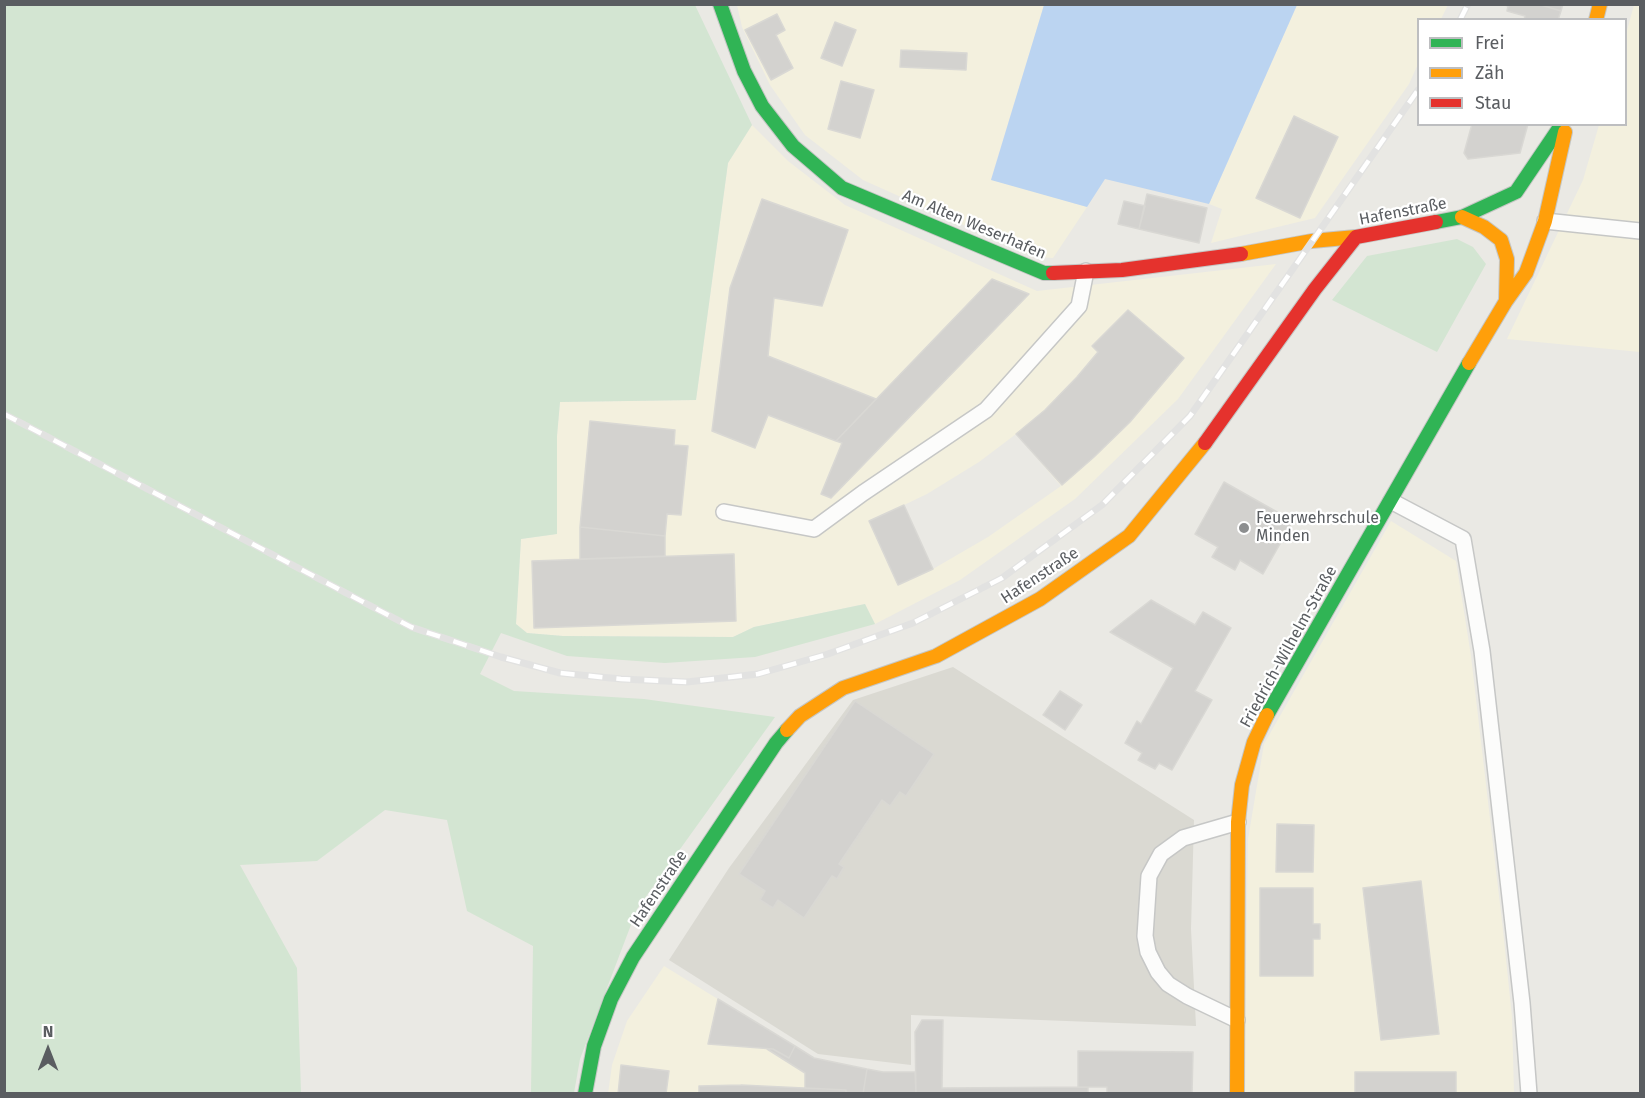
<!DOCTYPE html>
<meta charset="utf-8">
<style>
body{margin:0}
#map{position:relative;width:1645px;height:1098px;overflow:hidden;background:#eae9e4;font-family:"Fira Sans",sans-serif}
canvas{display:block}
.frame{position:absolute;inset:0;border:6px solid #5a5d61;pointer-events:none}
.legend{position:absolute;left:1417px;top:18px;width:210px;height:108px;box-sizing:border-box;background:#fff;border:2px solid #bdbec0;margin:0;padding:8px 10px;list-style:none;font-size:18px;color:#5a5d61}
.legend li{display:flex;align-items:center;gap:12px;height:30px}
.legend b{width:30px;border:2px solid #bdbec0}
.north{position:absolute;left:18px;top:1020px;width:60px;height:60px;-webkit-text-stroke:4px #fff;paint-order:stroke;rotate:0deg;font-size:16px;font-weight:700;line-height:24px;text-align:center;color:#5a5d61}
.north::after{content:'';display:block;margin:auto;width:21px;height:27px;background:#5a5d61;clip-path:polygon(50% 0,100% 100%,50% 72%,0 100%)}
</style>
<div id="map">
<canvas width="1645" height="1098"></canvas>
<div class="frame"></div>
<ul class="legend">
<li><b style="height:8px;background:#30b455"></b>Frei</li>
<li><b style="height:8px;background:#ff9f0a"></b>Zäh</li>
<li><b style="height:8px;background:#e5322d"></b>Stau</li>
</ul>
<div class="north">N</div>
</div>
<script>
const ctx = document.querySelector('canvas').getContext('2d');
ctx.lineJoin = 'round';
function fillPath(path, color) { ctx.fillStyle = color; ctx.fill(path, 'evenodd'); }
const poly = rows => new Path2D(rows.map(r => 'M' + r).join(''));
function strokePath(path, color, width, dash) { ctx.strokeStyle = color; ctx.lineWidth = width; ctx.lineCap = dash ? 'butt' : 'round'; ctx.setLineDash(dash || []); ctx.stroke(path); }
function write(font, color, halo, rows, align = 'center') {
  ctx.font = font + ' "Fira Sans",sans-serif'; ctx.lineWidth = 4.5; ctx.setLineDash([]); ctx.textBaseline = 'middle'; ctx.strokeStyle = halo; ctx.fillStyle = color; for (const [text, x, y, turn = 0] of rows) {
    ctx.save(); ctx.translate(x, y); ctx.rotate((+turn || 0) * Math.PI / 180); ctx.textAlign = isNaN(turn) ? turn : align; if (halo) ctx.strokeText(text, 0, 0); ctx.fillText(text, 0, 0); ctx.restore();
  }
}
fillPath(poly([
 [737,5,1044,5,991,179,1087,207,1053,258,1035,257,863,180,805,135,770,85,742,27],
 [1297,5,1448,5,1441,19,1418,20,1418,64,1409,84,1315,218,1211,243,1222,209,1209,204],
 [1634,5,1640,5,1640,352,1507,339,1583,180,1599,125,1626,124,1626,34],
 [752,125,788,161,845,205,1037,291,1276,264,1178,399,1075,499,960,580,875,624,865,604,754,627,733,637,563,636,527,633,516,624,521,539,556,534,557,436,560,402,696,400,728,163],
 [1016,434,1061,486,988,537,933,569,904,505,927,494,979,462],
 [1391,521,1456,561,1471,656,1503,930,1512,1017,1514,1093,1244,1094,1248,839,1264,744],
 [664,966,814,1058,883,1072,915,1072,916,1093,608,1094,612,1065,627,1021]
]), '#f3f0de');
fillPath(poly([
 [953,667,1194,820,1191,929,1196,1026,911,1015,911,1065,818,1054,669,960,729,868,853,700]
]), '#dad9d2');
fillPath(poly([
 [5,5,695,5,752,125,728,163,696,400,560,402,557,436,557,534,521,539,516,624,527,633,563,636,733,637,754,627,865,604,875,624,755,657,665,663,567,656,501,633,480,674,514,691,644,699,775,717,637,909,580,1059,574,1093,531,1093,533,946,467,911,447,820,385,810,317,861,240,865,297,968,301,1093,5,1094],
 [1457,239,1473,247,1486,264,1437,352,1332,300,1367,256]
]), '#d3e5d2');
fillPath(poly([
 [1044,5,1297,5,1209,204,1105,179,1087,207,991,180]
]), '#bbd4f1');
const building = poly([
 [1501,4,1538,4,1561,11,1558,20,1524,20,1525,16,1507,11,1508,6,1501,4],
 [1538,4,1563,4,1561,11,1538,4],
 [777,14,785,30,776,35,793,68,771,80,745,30,777,14],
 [835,22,856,30,842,66,821,58,835,22],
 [901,50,967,53,966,70,900,67,901,50],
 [841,81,874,90,860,138,828,129,841,81],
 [1294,116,1338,137,1300,218,1256,198,1294,116],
 [1472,124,1528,124,1520,153,1468,159,1464,153,1472,124],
 [1147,194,1207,208,1199,243,1139,229,1147,194],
 [762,199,848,230,822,306,774,298,768,356,876,399,836,441,768,415,755,448,712,431,730,288,762,199],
 [1124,201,1145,206,1139,229,1118,224,1124,201],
 [992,279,1029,294,831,498,821,494,842,443,836,441,992,279],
 [1128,310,1184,358,1130,422,1094,457,1062,485,1016,434,1045,410,1077,377,1098,352,1092,346,1128,310],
 [590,421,675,430,674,445,688,446,681,515,667,514,665,536,580,527,590,421],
 [1224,482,1293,521,1263,574,1240,560,1235,570,1212,557,1218,547,1195,534,1224,482],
 [904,505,933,569,898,585,869,521,904,505],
 [580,527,665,536,665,556,580,559,580,527],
 [734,554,736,621,534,628,532,561,734,554],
 [1151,600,1195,625,1203,612,1231,628,1195,691,1212,700,1172,770,1159,763,1155,769,1138,760,1142,753,1125,743,1137,721,1141,724,1173,668,1110,632,1151,600],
 [1060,691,1082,705,1065,730,1043,715,1060,691],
 [855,701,934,754,906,796,900,792,890,806,882,800,839,864,844,867,837,879,832,876,804,918,778,900,773,908,760,900,765,891,739,874,855,701],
 [1277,824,1314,825,1313,872,1276,872,1277,824],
 [1421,881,1439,1034,1381,1040,1363,888,1421,881],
 [1260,888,1313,888,1313,924,1320,924,1320,939,1313,939,1313,976,1260,976,1260,888],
 [718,999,795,1046,789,1058,773,1049,708,1044,718,999],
 [922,1020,943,1020,942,1088,1088,1087,1088,1094,916,1094,915,1032,922,1020],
 [795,1046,814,1058,867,1069,863,1094,846,1094,846,1090,805,1088,805,1073,767,1049,773,1049,789,1058,795,1046],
 [1078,1051,1193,1052,1192,1094,1107,1094,1107,1087,1078,1087,1078,1051],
 [621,1065,669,1071,666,1094,618,1094,621,1065],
 [867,1069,883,1072,915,1072,916,1094,863,1094,867,1069],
 [1355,1072,1456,1072,1456,1094,1355,1094,1355,1072],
 [741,1085,846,1090,846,1094,699,1094,699,1086,741,1085]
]);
fillPath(building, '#d3d2cf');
strokePath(building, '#d9d8d4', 1.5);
const lane = poly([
 [1545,221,1640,231],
 [1391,501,1463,539,1482,651,1522,1003,1529,1094],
 [724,512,814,529,863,493,986,410,1079,306,1086,271],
 [1237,1020,1187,996,1168,984,1158,972,1148,952,1145,936,1149,876,1161,854,1183,838,1238,822]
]);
const fast = poly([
 [720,4,744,71,762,106,793,146,842,188,1044,273,1053,273],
 [1436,222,1462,217,1516,192,1562,124],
 [1267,715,1469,363],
 [585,1094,594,1046,611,999,633,957,776,743,787,730]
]);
const slow = poly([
 [1596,20,1600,4],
 [1462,217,1484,227,1501,240,1507,259,1506,301],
 [1241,254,1312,241,1356,237],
 [1469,363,1506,301,1526,273,1545,221,1565,132],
 [787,730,800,716,843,688,936,656,1040,599,1129,536,1205,443],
 [1237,1094,1238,822,1242,785,1254,742,1267,715]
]);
const jam = poly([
 [1053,273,1122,270,1241,254],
 [1205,443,1315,289,1356,237,1436,222]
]);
strokePath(lane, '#c6c7c6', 18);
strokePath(fast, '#c5c6c4', 16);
strokePath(slow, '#c5c6c4', 16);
strokePath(jam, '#c5c6c4', 16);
strokePath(lane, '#fcfcfb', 15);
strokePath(fast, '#30b455', 14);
strokePath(slow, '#ff9f0a', 14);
strokePath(jam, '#e5322d', 14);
const rail = poly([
 [1460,20,1468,4],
 [4,414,411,627,501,657,560,673,621,679,687,682,758,674,828,654,913,623,1002,578,1102,505,1190,416,1418,90]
]);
strokePath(rail, '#e2e2e1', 7);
strokePath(rail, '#fff', 4.5, [14]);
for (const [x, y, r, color] of [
 [1244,528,6,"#8c8e8f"]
]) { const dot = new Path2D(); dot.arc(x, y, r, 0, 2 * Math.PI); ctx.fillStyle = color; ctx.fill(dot); strokePath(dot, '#fff', 2); }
write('16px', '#5a5d61', '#fff', [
 ["Hafenstraße",1403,212,-11],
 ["Am Alten Weserhafen",974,225,23],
 ["Hafenstraße",1040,576,-33],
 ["Friedrich-Wilhelm-Straße",1289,647,-61],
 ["Hafenstraße",659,889,-56]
]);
write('16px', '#5a5d61', '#fff', [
 ["Feuerwehrschule",1256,519],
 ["Minden",1256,537]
], 'left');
</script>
